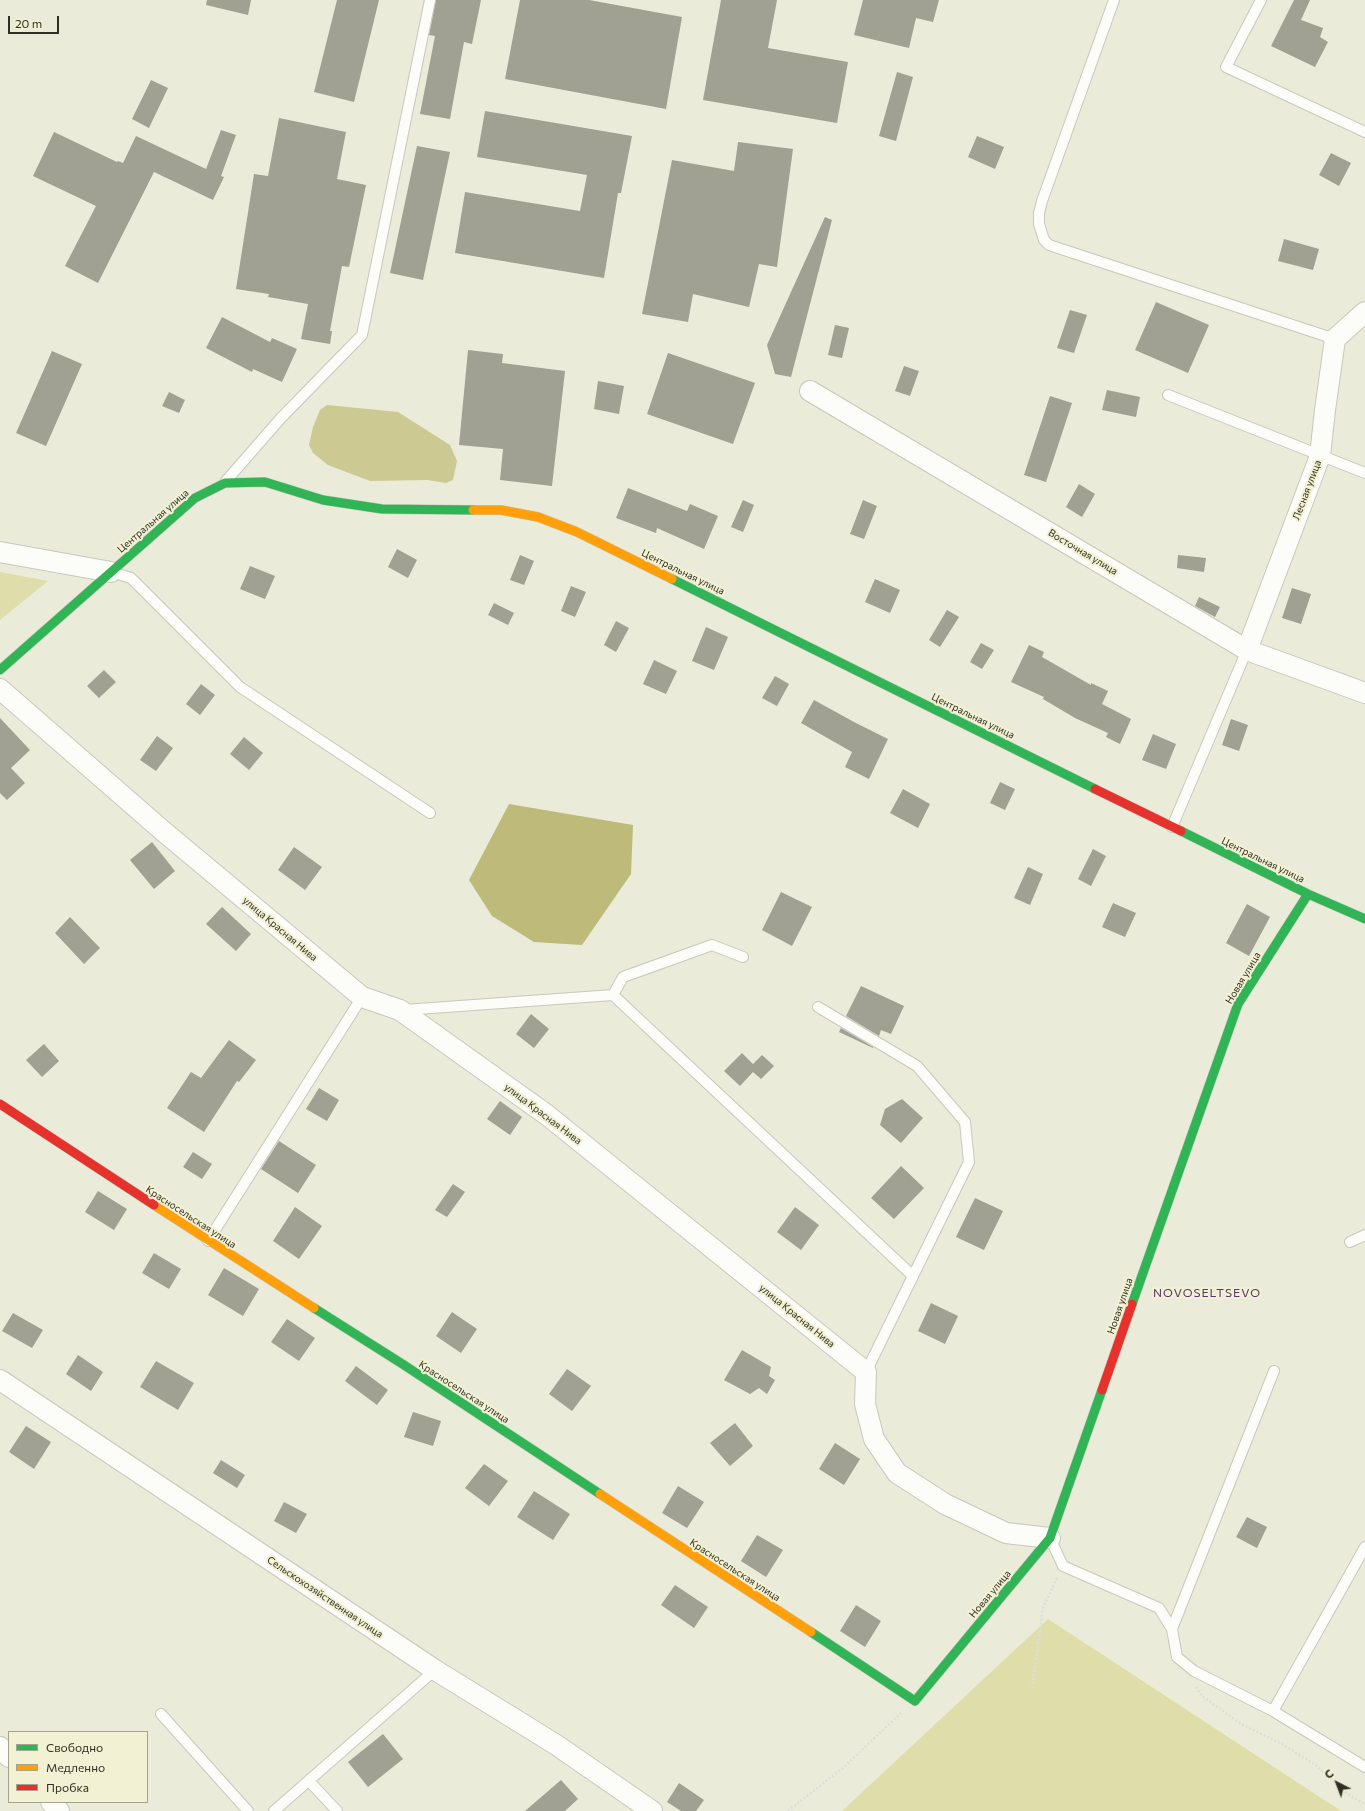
<!DOCTYPE html>
<meta charset="utf-8">
<style>
body{margin:0}
#map{position:relative;width:1365px;height:1811px;overflow:hidden;background:#ebebda;font-family:Commissioner,sans-serif}
canvas{display:block}
.legend{position:absolute;left:8px;top:1731px;width:140px;height:72px;box-sizing:border-box;background:#f2f1d3;border:1px solid #a4a38d;margin:0;padding:5px 7px;list-style:none;font-size:12px;color:#2f2f23}
.legend li{display:flex;align-items:center;gap:8px;height:20px}
.legend b{width:20px;border:1px solid #a4a38d}
.north{position:absolute;left:1317px;top:1763px;width:40px;height:40px;-webkit-text-stroke:3px #f2f1d3;paint-order:stroke;rotate:318deg;font-size:11px;font-weight:700;line-height:16px;text-align:center;color:#2f2f23}
.north::after{content:'';display:block;margin:auto;width:14px;height:18px;background:#2f2f23;clip-path:polygon(50% 0,100% 100%,50% 72%,0 100%)}
.scale{position:absolute;left:8px;top:16px;width:51px;height:18px;box-sizing:border-box;border:2px solid #2f2f23;border-top:0;padding-left:5px;font-size:12px;line-height:14px;white-space:nowrap;color:#2f2f23;-webkit-text-stroke:3px #f2f1d3;paint-order:stroke}
</style>
<div id="map">
<canvas width="1365" height="1811"></canvas>
<ul class="legend">
<li><b style="height:5px;background:#30b455"></b>Свободно</li>
<li><b style="height:5px;background:#ff9f0a"></b>Медленно</li>
<li><b style="height:5px;background:#e5322d"></b>Пробка</li>
</ul>
<div class="north">С</div>
<div class="scale">20 m</div>
</div>
<script>
const ctx = document.querySelector('canvas').getContext('2d');
ctx.lineJoin = 'round';
function fillPath(path, color) { ctx.fillStyle = color; ctx.fill(path, 'evenodd'); }
const poly = rows => new Path2D(rows.map(r => 'M' + r).join(''));
function strokePath(path, color, width, dash) { ctx.strokeStyle = color; ctx.lineWidth = width; ctx.lineCap = dash ? 'butt' : 'round'; ctx.setLineDash(dash || []); ctx.stroke(path); }
function write(font, color, halo, rows, align = 'center') {
  ctx.font = font + ' Commissioner,sans-serif'; ctx.lineWidth = 4; ctx.setLineDash([]); ctx.textBaseline = 'middle'; ctx.strokeStyle = halo; ctx.fillStyle = color; for (const [text, x, y, turn = 0] of rows) {
    ctx.save(); ctx.translate(x, y); ctx.rotate((+turn || 0) * Math.PI / 180); ctx.textAlign = isNaN(turn) ? turn : align; if (halo) ctx.strokeText(text, 0, 0); ctx.fillText(text, 0, 0); ctx.restore();
  }
}
fillPath(poly([
 [0,572,48,581,0,620],
 [1048,1619,1341,1811,842,1811]
]), '#dfdda9');
fillPath(poly([
 [327,405,398,412,450,445,457,461,453,480,446,483,427,480,370,481,328,465,313,453,309,445,313,427,320,410]
]), '#ccc992');
fillPath(poly([
 [509,804,633,825,631,874,582,945,534,942,492,916,469,880]
]), '#beba79');
fillPath(poly([
 [207,0,251,0,248,15,206,5],
 [337,0,379,0,354,102,314,92],
 [436,0,481,0,472,44,464,42,450,119,420,114,435,36,429,35],
 [520,0,589,0,682,17,666,109,505,79],
 [721,0,777,0,768,48,848,62,837,123,703,100],
 [863,0,939,0,933,22,916,18,909,48,854,35],
 [1294,0,1310,0,1301,20,1323,28,1320,37,1328,42,1315,67,1271,46],
 [897,72,913,77,896,141,879,136],
 [151,80,168,88,149,128,132,119],
 [485,111,632,136,621,193,618,193,604,278,455,253,465,192,580,211,587,175,477,157],
 [279,118,346,132,337,179,366,185,349,267,342,266,330,331,332,331,330,344,301,339,308,304,268,297,269,294,236,289,254,174,268,176],
 [221,130,236,135,221,176,224,177,213,200,154,172,98,283,65,266,96,206,33,176,54,132,117,162,118,161,123,163,136,136,206,169],
 [977,136,1004,147,995,169,968,157],
 [738,142,793,149,777,267,759,264,749,307,693,294,688,322,642,314,672,160,734,171],
 [417,146,450,152,423,280,390,273],
 [1331,153,1351,163,1339,186,1319,175],
 [825,217,832,220,791,377,775,374,767,345],
 [1284,239,1319,249,1313,270,1278,261],
 [1156,302,1209,325,1188,373,1135,350],
 [1070,310,1087,315,1074,353,1057,348],
 [222,317,270,342,272,338,297,349,282,382,253,369,252,372,206,348],
 [835,325,849,328,842,358,828,355],
 [468,350,503,354,502,363,565,371,552,486,500,480,503,449,459,445],
 [52,351,82,364,46,446,16,433],
 [668,353,755,383,733,444,647,414],
 [904,366,919,371,910,396,895,391],
 [598,381,624,386,619,414,594,409],
 [1107,390,1140,397,1136,417,1102,410],
 [169,392,185,400,179,413,162,406],
 [1050,396,1072,403,1046,482,1024,475],
 [1079,484,1095,494,1082,517,1066,507],
 [628,488,687,511,690,504,718,516,704,549,657,528,656,533,616,518],
 [743,500,754,505,743,532,731,527],
 [863,500,877,506,864,539,850,534],
 [397,549,417,560,408,578,388,567],
 [520,555,534,561,524,585,510,580],
 [1178,555,1206,558,1204,572,1177,568],
 [250,566,275,576,265,599,240,589],
 [875,579,900,590,890,613,865,602],
 [571,586,586,592,575,617,561,611],
 [1292,588,1311,594,1301,624,1282,618],
 [1199,597,1220,607,1215,617,1195,606],
 [494,603,514,613,508,625,488,615],
 [947,610,959,617,940,647,929,640],
 [616,621,629,628,616,652,604,645],
 [706,627,728,637,714,670,692,661],
 [981,643,994,650,982,669,970,662],
 [1029,645,1044,652,1042,657,1091,685,1091,683,1108,691,1102,704,1131,719,1120,744,1106,737,1108,733,1075,718,1043,699,1044,697,1011,682],
 [654,660,677,671,666,694,643,684],
 [104,670,116,682,99,698,87,686],
 [775,676,789,684,777,706,762,698],
 [201,684,215,695,200,715,186,704],
 [814,700,854,722,888,739,869,779,845,767,852,752,801,723],
 [0,718,30,750,11,768,25,783,7,800,0,793],
 [1231,719,1248,725,1239,751,1222,745],
 [1153,734,1176,744,1166,769,1142,760],
 [157,736,173,748,156,771,140,760],
 [244,737,263,753,249,770,230,754],
 [1000,782,1015,789,1005,810,990,803],
 [903,789,930,804,918,828,890,813],
 [152,842,175,871,154,889,130,860],
 [294,847,322,867,305,890,278,870],
 [1093,849,1106,856,1091,886,1078,879],
 [1028,867,1043,874,1030,905,1014,898],
 [781,892,812,907,792,946,762,930],
 [1113,903,1136,913,1125,937,1102,927],
 [1247,904,1270,917,1249,956,1226,943],
 [222,907,251,934,236,951,206,924],
 [70,917,100,948,84,964,55,933],
 [861,986,904,1006,891,1034,881,1030,879,1036,846,1016],
 [531,1014,549,1029,534,1048,516,1034],
 [841,1028,873,1047,873,1048,839,1032],
 [229,1040,256,1060,239,1082,237,1081,204,1132,167,1108,191,1072,201,1078],
 [44,1044,59,1061,42,1077,26,1060],
 [742,1053,753,1064,762,1055,774,1066,761,1079,753,1072,740,1086,724,1071],
 [319,1088,339,1100,327,1121,306,1109],
 [902,1099,923,1118,901,1143,880,1125,885,1109],
 [500,1101,522,1117,510,1135,487,1119],
 [279,1141,316,1165,298,1193,261,1169],
 [193,1152,212,1164,202,1179,183,1167],
 [901,1166,924,1188,894,1219,871,1198],
 [453,1184,465,1192,447,1217,435,1210],
 [98,1191,127,1209,114,1230,85,1212],
 [975,1198,1003,1211,984,1250,956,1237],
 [295,1207,322,1226,299,1259,273,1241],
 [795,1207,819,1225,801,1250,777,1232],
 [154,1253,181,1269,169,1289,142,1273],
 [224,1268,259,1289,243,1316,208,1295],
 [931,1303,958,1316,945,1344,918,1331],
 [452,1312,477,1329,461,1353,436,1336],
 [13,1313,43,1330,32,1348,2,1331],
 [287,1319,315,1338,299,1361,271,1342],
 [742,1350,771,1367,769,1376,775,1380,767,1394,759,1388,750,1394,724,1380],
 [78,1355,103,1372,91,1391,66,1374],
 [156,1361,194,1383,178,1410,140,1387],
 [356,1366,388,1390,377,1405,345,1381],
 [567,1369,591,1386,572,1411,549,1394],
 [413,1412,441,1421,433,1446,404,1437],
 [735,1423,753,1446,730,1466,710,1443],
 [26,1426,51,1442,34,1469,9,1452],
 [835,1443,860,1459,844,1485,819,1469],
 [221,1460,245,1475,237,1488,213,1473],
 [484,1464,508,1481,489,1506,465,1488],
 [678,1486,704,1502,687,1528,662,1513],
 [534,1491,570,1514,553,1540,517,1517],
 [284,1502,307,1514,296,1533,274,1521],
 [1247,1517,1267,1527,1257,1548,1236,1537],
 [757,1535,783,1550,766,1577,741,1561],
 [675,1585,708,1607,694,1628,661,1605],
 [856,1605,881,1621,865,1647,840,1631],
 [383,1734,403,1759,368,1787,348,1762],
 [561,1780,578,1799,565,1811,525,1811],
 [679,1783,704,1800,696,1811,681,1811,667,1802]
]), '#a0a093');
const lane = poly([
 [1114,0,1042,201,1039,213,1039,224,1044,240,1049,245,1335,339],
 [1261,0,1226,67,1365,132],
 [1168,395,1365,473],
 [226,481,281,418,362,335,430,0],
 [111,572,131,578,240,687,430,813],
 [1172,827,1247,650],
 [613,995,913,1276,866,1372],
 [818,1007,917,1066,965,1122,969,1162,913,1276],
 [404,1010,613,995,623,977,712,945,743,957],
 [208,1241,362,997],
 [1350,1242,1365,1235],
 [1050,1538,1063,1566,1159,1608,1172,1629,1274,1371],
 [1172,1629,1177,1657,1194,1671,1273,1711,1365,1547],
 [1273,1711,1365,1767],
 [161,1714,248,1811],
 [309,1781,337,1811],
 [274,1811,435,1670]
]);
const street = poly([
 [810,391,1247,650,1365,693],
 [0,552,111,572],
 [1247,650,1320,456,1325,410,1335,339,1365,312],
 [0,689,163,831,362,997,400,1010,547,1115,866,1372,865,1404,874,1439,897,1473,945,1504,1006,1533,1050,1538],
 [0,1380,435,1670,555,1744,652,1811],
 [0,1747,9,1757],
 [51,1802,59,1811]
]);
const fast = poly([
 [672,579,1095,789],
 [0,670,195,498,225,483,265,482,323,500,382,509,473,510],
 [1181,831,1308,894,1365,919],
 [1132,1304,1238,1004,1308,894],
 [314,1308,404,1365,600,1494],
 [811,1632,915,1701,1050,1538,1102,1390]
]);
const slow = poly([
 [473,510,501,510,538,517,577,532,672,579],
 [154,1205,314,1308],
 [600,1494,811,1632]
]);
const jam = poly([
 [1095,789,1181,831],
 [0,1104,154,1205],
 [1102,1390,1132,1304]
]);
strokePath(lane, '#c8c8bb', 12);
strokePath(street, '#c8c8bb', 22);
strokePath(fast, '#c8c8bb', 10);
strokePath(slow, '#c8c8bb', 10);
strokePath(jam, '#c8c8bb', 10);
strokePath(poly([
 [1196,1687,1202,1696,1241,1724,1280,1743,1316,1765,1342,1790,1365,1805],
 [1032,1688,1043,1608,1057,1578],
 [788,1811,844,1767,901,1713]
]), '#deded9', 2.5, [2, 2]);
strokePath(lane, '#fcfcf9', 10);
strokePath(street, '#fcfcf9', 20);
strokePath(fast, '#30b455', 9);
strokePath(slow, '#ff9f0a', 9);
strokePath(jam, '#e5322d', 9);
write('10px', '#2f2f23', '#f2f1d3', [
 ["Лесная улица",1307,490,-69],
 ["Центральная улица",153,521,-41],
 ["Восточная улица",1083,552,31],
 ["Центральная улица",683,572,26],
 ["Центральная улица",973,716,26],
 ["Центральная улица",1263,860,26],
 ["улица Красная Нива",280,929,40],
 ["Новая улица",1243,978,-59],
 ["улица Красная Нива",543,1114,37],
 ["Красносельская улица",191,1217,33],
 ["Новая улица",1120,1306,-71],
 ["улица Красная Нива",797,1316,39],
 ["Красносельская улица",464,1392,33],
 ["Красносельская улица",735,1570,33],
 ["Новая улица",990,1594,-50],
 ["Сельскохозяйственная улица",325,1597,34]
]);
ctx.letterSpacing = '1px';
write('12px', '#5c356c', '#f2f1d3', [
 ["NOVOSELTSEVO",1207,1293]
]);
ctx.letterSpacing = '0px';
</script>
